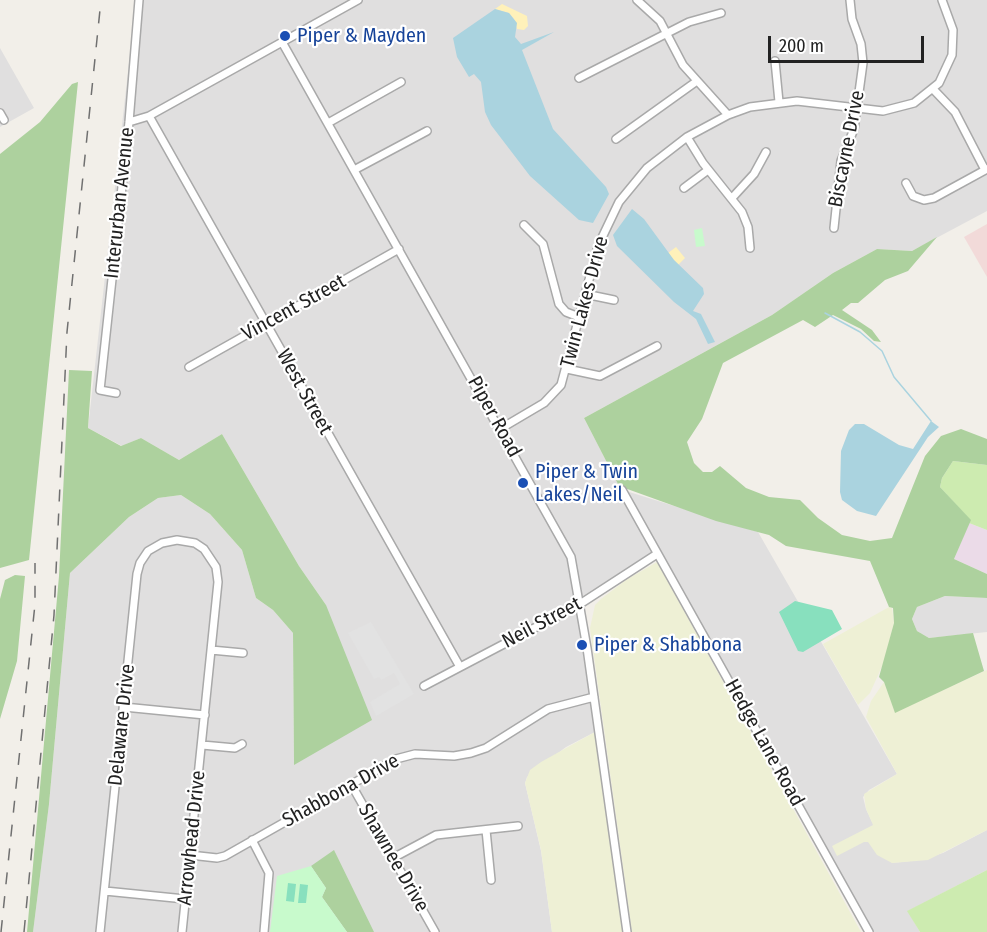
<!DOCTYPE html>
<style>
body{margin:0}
#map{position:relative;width:987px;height:932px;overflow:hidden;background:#f2efe9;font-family:"Fira Sans Condensed",sans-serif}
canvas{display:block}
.scale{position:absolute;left:768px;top:36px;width:156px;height:27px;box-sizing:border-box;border:3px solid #222;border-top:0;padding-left:8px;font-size:18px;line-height:21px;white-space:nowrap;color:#222;-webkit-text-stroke:4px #fff;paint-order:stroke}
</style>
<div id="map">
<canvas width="987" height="932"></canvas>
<div class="scale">200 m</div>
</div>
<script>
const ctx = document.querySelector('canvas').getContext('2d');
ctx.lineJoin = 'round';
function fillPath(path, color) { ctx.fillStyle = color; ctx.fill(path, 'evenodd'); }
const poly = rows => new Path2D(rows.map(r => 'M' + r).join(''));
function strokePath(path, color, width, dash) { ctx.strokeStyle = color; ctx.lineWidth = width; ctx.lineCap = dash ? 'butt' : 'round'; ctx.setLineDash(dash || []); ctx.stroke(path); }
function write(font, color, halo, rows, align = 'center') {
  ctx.font = font + ' "Fira Sans Condensed",sans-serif'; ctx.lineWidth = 4.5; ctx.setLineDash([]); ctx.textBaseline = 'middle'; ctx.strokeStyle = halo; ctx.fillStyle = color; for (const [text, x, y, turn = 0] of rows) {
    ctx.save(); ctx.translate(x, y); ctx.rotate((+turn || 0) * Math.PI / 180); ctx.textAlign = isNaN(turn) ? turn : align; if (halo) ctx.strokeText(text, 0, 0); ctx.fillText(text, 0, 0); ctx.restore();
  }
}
fillPath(poly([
 [136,0,987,0,987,211,912,251,877,249,833,273,772,315,584,418,653,552,575,601,595,732,566,747,527,777,525,783,541,851,552,932,33,932,49,804,70,573,129,517,158,498,181,495,210,514,242,550,256,598,273,610,293,633,294,765,326,605,299,566,222,434,179,460,141,438,122,446,88,428],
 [0,48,34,108,0,127],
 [626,491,758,532,897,774,869,790,863,797,866,809,892,863,920,860,943,853,987,830,987,870,908,911,920,932,872,932],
 [945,596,987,598,987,632,929,638,917,631,912,619,917,607]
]), '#e0dfdf');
fillPath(poly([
 [987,224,987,277,964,237]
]), '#f2dad9');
fillPath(poly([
 [969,523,987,530,987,574,954,559]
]), '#ebdbe8');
fillPath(poly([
 [657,562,861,932,632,932,590,628,595,605,601,599,626,580],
 [889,607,892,608,894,623,884,662,870,693,858,705,823,644],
 [987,670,987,830,928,860,892,863,877,855,868,842,864,842,837,856,832,846,873,825,866,809,864,794,897,774,866,717,871,701,884,682,895,712],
 [595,732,623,932,552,932,541,850,525,783,530,770,541,762]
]), '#eef0d5');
fillPath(poly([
 [953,461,987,465,987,530,969,523,970,520,940,487,942,478],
 [987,870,987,932,920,932,907,911]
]), '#cdebb0');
fillPath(poly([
 [78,82,29,560,0,568,0,154,40,122,72,84],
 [937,237,908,271,885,280,858,303,851,303,842,310,872,330,881,342,874,341,861,329,833,315,815,327,803,320,723,363,702,419,687,442,694,463,703,472,712,472,720,466,746,488,769,497,800,500,818,518,842,535,870,541,892,538,925,456,941,436,961,429,987,439,987,465,953,461,942,478,940,487,971,520,954,559,987,574,987,598,945,596,917,607,912,619,917,631,929,638,973,633,984,671,895,713,884,682,879,677,894,623,893,608,889,607,870,561,786,546,769,535,716,521,619,486,584,418,772,315,833,273,877,249,912,251],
 [69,370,92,371,88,428,121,446,141,438,179,460,222,434,299,566,326,605,372,720,294,765,293,633,273,610,256,598,242,550,210,514,181,495,158,498,129,517,70,573,49,804,33,932,27,932,59,576],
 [15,575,25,576,17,661,0,719,0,599,5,580],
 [334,850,374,932,347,932,322,897,326,888,311,866]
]), '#add19e');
fillPath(poly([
 [502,4,527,16,528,26,524,30,517,29,514,19,509,13,495,9],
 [676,247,685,258,678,265,668,253]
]), '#fff1ba');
fillPath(poly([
 [702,228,705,246,696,247,694,230],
 [311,866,326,888,322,897,347,932,270,932,277,876]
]), '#c8facc');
fillPath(poly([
 [795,601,832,610,842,629,803,652,798,651,779,612],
 [288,883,296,884,294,902,286,901],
 [300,884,308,885,306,903,298,903]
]), '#88e0be');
fillPath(poly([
 [371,622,414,694,376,716,370,702,400,684,394,673,381,680,379,677,374,679,348,633]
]), '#e2e2e2');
fillPath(poly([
 [495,9,509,13,517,23,515,37,521,44,554,32,522,50,553,129,606,187,609,194,593,223,579,220,530,176,491,125,485,112,481,82,474,74,469,77,457,57,453,38],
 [632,209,644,219,674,260,703,288,704,294,693,311,701,314,715,342,708,344,696,319,674,302,617,246,613,235],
 [931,421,939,427,928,437,876,516,857,511,842,500,840,492,841,451,849,430,855,424,864,424,899,445,913,449]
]), '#aad3df');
strokePath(poly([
 [825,313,860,332,882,351,894,377,931,421]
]), '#aad3df', 1.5);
const minor = poly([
 [637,0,660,21,683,65,728,115],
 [282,42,571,557,587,648,627,932],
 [775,61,779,102],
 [579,78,689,22,721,13],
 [933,89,955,112,985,170],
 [0,113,4,120],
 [149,116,460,667],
 [129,122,149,116,358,0],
 [328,123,401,82],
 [687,137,703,163,742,212,748,227,750,248],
 [616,139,697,81],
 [354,170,427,131],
 [906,183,913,196,924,200,934,198,987,169],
 [684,188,708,170],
 [732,198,754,174,766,152],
 [524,225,543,244,559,304,566,312,579,317],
 [834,228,841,161,854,129,863,63,861,44,852,19,850,0],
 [585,294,614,300],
 [189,367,399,249],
 [567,369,600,376,657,346],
 [116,393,100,390,129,122,139,0],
 [500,429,544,403,561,385,598,246,619,202,647,168,687,137,728,115,750,107,797,101,883,111,914,103,939,83,952,55,953,30,942,0],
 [622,490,869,932],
 [211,650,243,653],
 [424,686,580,604,657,554],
 [124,707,205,715],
 [202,745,235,748,242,744],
 [351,784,435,932],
 [486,830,491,880],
 [252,840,269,873,264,932],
 [190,855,217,858,225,856,396,759,415,754,454,756,471,753,486,748,548,709,594,697],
 [393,858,436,835,518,826],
 [105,891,185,899],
 [100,932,137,574,140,563,148,551,162,543,177,540,195,543,204,549,216,567,218,582,182,932]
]);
strokePath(minor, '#a9a9a9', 10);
strokePath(minor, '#fff', 7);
strokePath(poly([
 [1,932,35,604,35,563],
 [24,932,54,615,67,332,101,0]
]), '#707070', 1.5, [12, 12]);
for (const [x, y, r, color] of [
 [285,36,6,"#1a4fb4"],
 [523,483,6,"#1a4fb4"],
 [582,645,6,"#1a4fb4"]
]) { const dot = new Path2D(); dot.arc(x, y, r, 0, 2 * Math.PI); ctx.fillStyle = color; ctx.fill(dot); strokePath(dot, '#fff', 2); }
write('20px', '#164399', '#fff', [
 ["Piper & Mayden",297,36],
 ["Piper & Twin",535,472],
 ["Lakes/Neil",535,495],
 ["Piper & Shabbona",594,645]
], 'left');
write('20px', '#222', '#fff', [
 ["Biscayne Drive",847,149,-79],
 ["Interurban Avenue",120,203,-84],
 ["Twin Lakes Drive",585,302,-75],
 ["Vincent Street",294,308,-29],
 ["West Street",304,392,61],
 ["Piper Road",494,417,61],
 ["Neil Street",542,623,-28],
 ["Delaware Drive",122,725,-84],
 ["Hedge Lane Road",764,743,61],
 ["Shabbona Drive",341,791,-29],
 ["Arrowhead Drive",192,838,-84],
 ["Shawnee Drive",393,858,60]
]);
</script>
